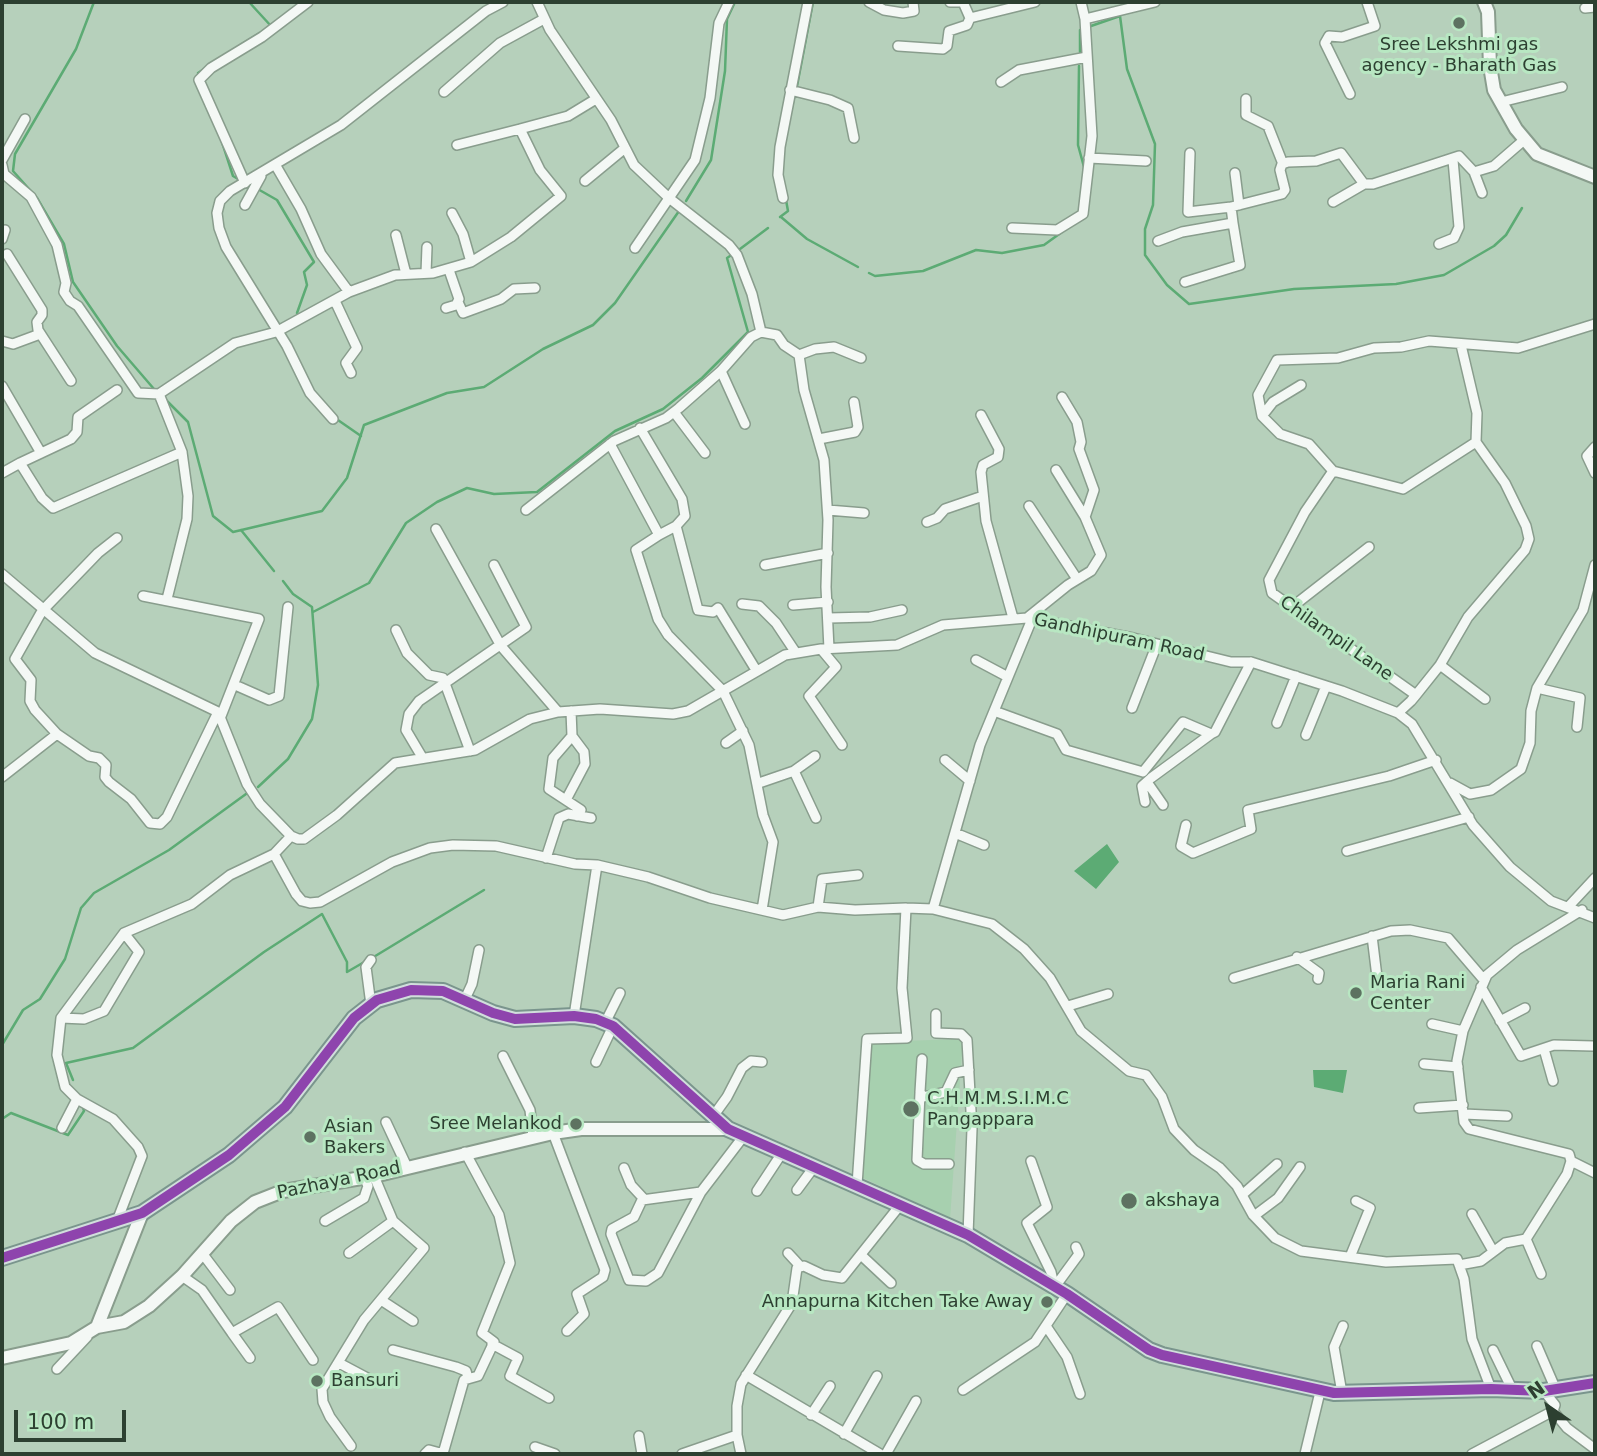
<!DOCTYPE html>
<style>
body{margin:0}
#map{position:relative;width:1597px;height:1456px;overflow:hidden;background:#b6d0bb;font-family:"DejaVu Sans",sans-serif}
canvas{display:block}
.frame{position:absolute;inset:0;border:4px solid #2d4031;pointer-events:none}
.north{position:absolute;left:1513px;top:1372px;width:70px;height:70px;-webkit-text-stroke:5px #b8e7c2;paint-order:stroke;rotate:325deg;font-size:19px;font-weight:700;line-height:28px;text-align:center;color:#2d4031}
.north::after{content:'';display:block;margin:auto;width:24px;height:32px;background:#2d4031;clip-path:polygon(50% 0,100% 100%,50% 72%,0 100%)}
.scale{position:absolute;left:14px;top:1410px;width:112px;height:32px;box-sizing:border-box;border:4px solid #2d4031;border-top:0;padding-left:9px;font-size:21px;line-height:24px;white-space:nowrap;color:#2d4031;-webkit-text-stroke:5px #b8e7c2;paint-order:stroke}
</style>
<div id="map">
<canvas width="1597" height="1456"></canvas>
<div class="frame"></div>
<div class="north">N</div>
<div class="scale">100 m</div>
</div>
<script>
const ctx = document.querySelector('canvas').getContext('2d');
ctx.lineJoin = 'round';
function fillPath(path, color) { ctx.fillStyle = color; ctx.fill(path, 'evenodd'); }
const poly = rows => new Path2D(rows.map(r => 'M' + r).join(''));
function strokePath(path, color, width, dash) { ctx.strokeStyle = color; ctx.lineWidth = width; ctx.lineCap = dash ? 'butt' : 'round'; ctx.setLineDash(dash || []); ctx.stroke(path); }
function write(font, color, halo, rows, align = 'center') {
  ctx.font = font + ' "DejaVu Sans",sans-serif'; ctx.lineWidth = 6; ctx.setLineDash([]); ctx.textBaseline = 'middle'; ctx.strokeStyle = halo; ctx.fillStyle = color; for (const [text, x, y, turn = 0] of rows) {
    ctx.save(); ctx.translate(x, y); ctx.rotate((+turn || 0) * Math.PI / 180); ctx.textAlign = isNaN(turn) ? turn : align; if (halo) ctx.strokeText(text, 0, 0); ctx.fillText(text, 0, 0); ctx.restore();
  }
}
fillPath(poly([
 [963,1039,950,1219,859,1176,869,1042]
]), '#a7d0af');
fillPath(poly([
 [1107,844,1119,862,1096,889,1074,871],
 [1313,1070,1347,1070,1343,1093,1314,1087]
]), '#5cab74');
strokePath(poly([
 [94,2,76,49,15,154,13,171,37,198,64,244,73,282,117,346,154,389],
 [249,2,271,26,268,27],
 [1091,26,1120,16,1127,69,1155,144,1153,205,1145,229,1145,255,1167,285,1189,304,1294,289,1396,284,1444,275,1494,246,1506,235,1522,208],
 [242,44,263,31],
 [1080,52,1080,30],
 [1079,66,1078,145,1084,167,1083,178],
 [198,73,207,67],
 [797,86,813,2],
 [791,111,794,98],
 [222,142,233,176,238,179],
 [256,188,277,200,314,262,304,272,307,285,297,313],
 [686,201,711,160,725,71,727,19,735,2],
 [780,217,788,211,786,200],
 [781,217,807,239,858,267],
 [740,249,768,228],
 [869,273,875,276,923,271,976,250,1002,253,1044,245,1062,232],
 [166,400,188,422,213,516,233,532,322,511,347,478,364,425,447,393,484,387,543,349,593,325,615,303,679,211],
 [335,418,361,436],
 [241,530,274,571],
 [313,612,369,583,406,523,437,502,467,488,494,494,537,492,615,431,663,409,702,378,748,332,727,258,730,256],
 [258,787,288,759,312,719,318,685,312,607,293,594,283,581],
 [372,958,484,890],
 [2,1045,23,1010,40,999,65,959,81,908,94,893,169,850,246,794],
 [73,1080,66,1063,133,1048,264,952,322,914,347,962,347,972,366,961],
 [2,1119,11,1113,68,1135,84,1111,82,1104]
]), '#5cab74', 2.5);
const street = poly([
 [537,2,550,30,611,120,634,165,669,198,729,245,737,255,752,294,761,332,777,335,784,345,799,355,804,390,824,460,828,520,826,587,829,649],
 [869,2,884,10,903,13,914,11,913,2],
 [950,2,961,2],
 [963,2,970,18,1035,2],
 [1585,8,1595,7],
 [1085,19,1155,2],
 [898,46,943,49,947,46,949,31,967,25,970,18],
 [1001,82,1019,70,1087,57],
 [790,90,830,100,848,108,854,138],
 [444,92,500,43,544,19],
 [1350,94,1325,43,1329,36,1342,37,1375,26,1367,2],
 [1246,99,1246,115,1268,126,1283,164],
 [1501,102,1562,87],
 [457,145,520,129],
 [1190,153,1188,212,1231,207,1282,194,1285,190,1280,170,1282,164,1288,162,1316,161,1341,153,1364,184,1373,184,1459,156,1474,172,1494,166,1524,140],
 [1089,158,1146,161],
 [2,160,25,119],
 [2,165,4,174,31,197,57,245,66,283,64,292,70,301,78,306,138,393,159,394],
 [276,166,301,209,321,254,349,292],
 [1474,172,1482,193],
 [1235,173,1239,205],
 [585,181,625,148],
 [245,183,199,80,211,68,262,37,308,2],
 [783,198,778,175,780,147,808,2],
 [1333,202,1364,184],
 [245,205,261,176],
 [452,213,463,234,471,262],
 [1012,228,1057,230,1083,214,1092,136,1085,19,1081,2],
 [396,235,406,274],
 [2,239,5,230],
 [1158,241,1182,232,1233,223,1231,207],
 [1439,244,1454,238,1459,227,1453,160],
 [635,248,695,160,710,98,719,23,729,2],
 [7,254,42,310,42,315,37,322,38,330,71,381],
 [426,273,427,247],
 [1185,282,1240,265,1233,223],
 [335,301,357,348,346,363,351,373],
 [458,302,463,313,501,299,514,289,535,288],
 [446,308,456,305,459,299,449,270],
 [2,341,13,344,40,334],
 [1461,345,1477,413,1476,442],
 [799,355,815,349,834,347,861,358],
 [721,371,745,424],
 [2,386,41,453],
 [674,412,705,453],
 [981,415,999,449,998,457,983,465,981,472,986,521,1013,618],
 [1262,416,1273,402,1301,385],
 [333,419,310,393,287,346,226,247,219,228,217,213,220,201,230,191,341,125,486,11,503,2],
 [819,439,855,432,858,427,854,402],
 [610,444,659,535,676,526,685,516,682,499,640,428],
 [1595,447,1587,456,1595,473],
 [20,463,71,439,77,432,78,417,117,390],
 [1056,470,1085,517],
 [1333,471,1309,444,1280,434,1262,416,1258,395,1277,360,1338,358,1374,348,1401,347,1429,341,1518,348,1595,324],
 [2,473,20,463,42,498,53,508,182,452,159,394,235,343,276,332,349,292,395,275,433,273,471,262,511,237,561,196,540,170,520,129,568,116,596,99],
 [1029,506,1077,579],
 [526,510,614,441,666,418,679,408,721,371,751,337,761,332],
 [828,510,864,513],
 [927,522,937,518,945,509,983,496],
 [676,526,698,610,713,612,718,608,756,670],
 [436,529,501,646,558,712],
 [659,535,636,550,658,619,668,635,723,691,749,745,763,815,773,842,762,910],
 [765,565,828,553],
 [2,574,95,653,218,712,247,784,260,804,291,836,298,839,304,839,337,815,395,763,475,750,530,719,558,712,600,709,673,714,688,711,785,655,821,649,897,645,943,625,1027,618,1133,638,1231,662,1251,662,1342,691,1398,713,1412,724,1473,825,1510,867,1551,901,1595,918],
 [143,596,259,619,221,716],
 [167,599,187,519,188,496,182,452],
 [742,604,759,606,776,623,796,653],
 [793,605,828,602],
 [1292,607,1369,547],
 [829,618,870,617,902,610],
 [1027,618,1068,585,1091,571,1101,555,1085,517,1094,490,1079,449,1081,442,1077,422,1062,397],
 [396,630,407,653,429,675,443,678,470,751],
 [821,649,836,667,809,696,842,745],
 [976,660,1008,677],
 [1440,665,1485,699],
 [235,685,269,700,279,696,288,607],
 [1537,688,1580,698,1577,727],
 [1132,708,1157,644],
 [571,711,572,736,553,758,549,789,581,810,577,816],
 [994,711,1057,734,1066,750,1143,772,1183,722,1211,734,1215,732,1251,662],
 [1398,713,1411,701,1416,695,1440,665,1468,617,1525,550,1529,539,1526,526,1505,483,1476,442,1403,489,1333,471,1305,512,1269,580,1272,593,1416,695],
 [1277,723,1296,676],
 [57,734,35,710,30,701,31,680,15,659,42,611,98,553,117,538],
 [1306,735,1326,686],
 [726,743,743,731],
 [422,757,406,730,409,714,419,701,526,627,494,565],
 [945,760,970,781],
 [794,771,816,818],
 [2,777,57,734,89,756,99,758,106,765,105,777,109,782,131,799,150,823,160,824,167,817,218,712],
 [1147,782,1163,805],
 [759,783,794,771,815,756],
 [1450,783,1470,794,1491,790,1521,769,1530,743,1531,711,1537,688,1583,610,1595,565],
 [567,798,585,764,584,752,572,736],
 [1145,802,1142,786,1151,778,1211,734],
 [1186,825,1181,846,1193,853,1251,829,1248,810,1389,776,1436,760],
 [955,833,984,845],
 [1347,851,1469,817],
 [274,854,296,894,302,901,310,903,320,902,392,862,430,848,453,845,496,846,575,864,597,865,648,877,710,898,783,915,818,907,855,910,906,908,933,909,992,924,1024,949,1050,978,1081,1031,1129,1071,1146,1075,1162,1097,1174,1129,1194,1150,1220,1168,1237,1186,1253,1215,1275,1238,1301,1251,1386,1262,1457,1259,1464,1279,1472,1339,1491,1389],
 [546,858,559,818,568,814,591,818],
 [1569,906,1595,878],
 [818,907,822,879,858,875],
 [933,909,980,745,1032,619],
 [1582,910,1517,950,1487,975,1463,1031,1457,1061,1464,1122,1469,1129,1569,1154,1571,1161,1595,1173],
 [1372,936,1377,977],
 [1297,957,1319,973,1318,979],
 [371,960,366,967,371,1005],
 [1234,978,1391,931,1410,930,1448,938,1484,980],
 [1481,987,1521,1056,1554,1045,1593,1046],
 [465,999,472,984,479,950],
 [1068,1006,1108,994],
 [936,1014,936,1033,961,1034,967,1040,972,1129,968,1235],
 [574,1016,597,865],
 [61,1018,84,1019,104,1011,139,952,124,933],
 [1500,1021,1525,1008],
 [605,1023,620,993],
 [1432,1024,1463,1031],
 [1544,1049,1553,1081],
 [503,1056,530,1110,533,1137],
 [922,1059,920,1092,923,1097,946,1092,955,1073,969,1070],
 [596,1062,613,1026],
 [1424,1064,1458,1067],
 [920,1093,917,1160,924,1164,949,1164],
 [1419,1108,1463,1105],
 [1464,1114,1507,1116],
 [714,1115,727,1097,742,1068,751,1061,762,1062],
 [386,1122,407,1167],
 [62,1128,77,1099],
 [553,1133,605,1270,603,1277,577,1294,584,1314,567,1331],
 [1031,1161,1047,1207,1027,1223,1051,1272,1054,1286],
 [624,1168,631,1185,644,1199],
 [857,1185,867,1039,907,1038,902,988,906,908],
 [797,1190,814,1167],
 [757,1191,782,1153],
 [701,1192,642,1200,634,1217,612,1229,611,1234,629,1280,646,1281,658,1273,701,1192,743,1137],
 [1242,1195,1277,1164],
 [1472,1214,1493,1251],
 [1254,1216,1278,1198,1300,1167],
 [117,1221,142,1156,138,1147,113,1119,77,1099,65,1087,57,1055,61,1018,124,933,192,904,230,875,274,854,291,836],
 [325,1221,364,1198,368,1186,364,1177],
 [1526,1239,1541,1274],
 [202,1253,230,1290],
 [349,1253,393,1221],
 [788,1253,800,1266],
 [861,1255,891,1283],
 [1350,1257,1370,1208,1356,1201],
 [1459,1265,1481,1261,1505,1243,1526,1239,1567,1174,1571,1161],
 [182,1276,202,1290,232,1333,278,1307,313,1360],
 [1054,1288,1079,1254,1076,1247],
 [381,1300,413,1321],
 [1046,1326,1067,1357,1080,1394],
 [232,1333,250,1358],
 [492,1344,518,1358,510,1376,549,1398],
 [1537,1346,1556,1390],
 [393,1350,456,1367,466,1371,468,1378],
 [1493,1350,1512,1389],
 [339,1363,371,1380],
 [57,1369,87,1337],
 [746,1375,880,1454],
 [963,1390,1035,1342,1067,1294],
 [1342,1393,1334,1347,1343,1326],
 [1553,1411,1567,1428,1595,1449],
 [811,1415,830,1386],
 [844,1434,877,1376],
 [737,1435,741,1454],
 [639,1436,642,1454],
 [351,1446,330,1417,323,1402,322,1389,364,1320,424,1248,393,1221,374,1176],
 [535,1447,555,1454],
 [425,1454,429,1450,440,1453,444,1450,464,1380,478,1376,494,1342,482,1333,510,1263,499,1215,465,1152],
 [682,1454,737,1435,737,1406,741,1384,792,1303,797,1268,804,1266,823,1275,842,1278,901,1204],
 [886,1454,916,1401],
 [1305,1454,1320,1392],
 [1472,1454,1553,1411,1555,1405,1544,1391]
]);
const secondary = poly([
 [1484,2,1488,12,1490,66,1494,90,1516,129,1537,154,1595,177],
 [97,1327,142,1213],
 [2,1358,71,1343,97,1327,124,1322,149,1306,182,1276,231,1221,255,1202,283,1191,374,1176,553,1133,581,1129,728,1129]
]);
const primary = poly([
 [2,1258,142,1213,229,1155,285,1107,354,1018,377,1000,411,990,443,991,493,1013,515,1019,574,1016,596,1019,613,1026,728,1129,968,1235,1067,1294,1149,1350,1162,1355,1334,1393,1491,1389,1544,1391,1595,1383]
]);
strokePath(street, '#899d8d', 12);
strokePath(secondary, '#899d8d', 16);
strokePath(primary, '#7a958d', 18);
strokePath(street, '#f4f8f5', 9);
strokePath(secondary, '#f4f8f5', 12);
strokePath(primary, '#d1dedc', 14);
strokePath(poly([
 [2,1258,142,1213,229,1155,285,1107,354,1018,377,1000,411,990,443,991,493,1013,515,1019,574,1016,596,1019,613,1026,728,1129,968,1235,1067,1294,1149,1350,1162,1355,1334,1393,1491,1389,1544,1391,1595,1383]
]), '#8e44ad', 10);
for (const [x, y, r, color] of [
 [1459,23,7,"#5d7261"],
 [1356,993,7,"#5d7261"],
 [911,1109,9,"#5d7261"],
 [576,1124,7,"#5d7261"],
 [310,1137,7,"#5d7261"],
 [1129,1201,9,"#5d7261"],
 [1047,1302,7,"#5d7261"],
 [317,1381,7,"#5d7261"]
]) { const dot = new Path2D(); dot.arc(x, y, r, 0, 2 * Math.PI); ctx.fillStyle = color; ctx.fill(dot); strokePath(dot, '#b8e7c2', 2.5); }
write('18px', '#2d4031', '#b8e7c2', [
 ["Sree Lekshmi gas",1459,45,"center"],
 ["agency - Bharath Gas",1459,66,"center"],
 ["Maria Rani",1370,983],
 ["Center",1370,1004],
 ["C.H.M.M.S.I.M.C",927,1099],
 ["Pangappara",927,1120],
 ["Sree Melankod",562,1124,"right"],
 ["Asian",324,1127],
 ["Bakers",324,1148],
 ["akshaya",1145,1201],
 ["Annapurna Kitchen Take Away",1033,1302,"right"],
 ["Bansuri",331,1381]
], 'left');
write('18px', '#2d4031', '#b8e7c2', [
 ["Gandhipuram Road",1119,638,12],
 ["Chilampil Lane",1336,639,35],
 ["Pazhaya Road",339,1181,-12]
]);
</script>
